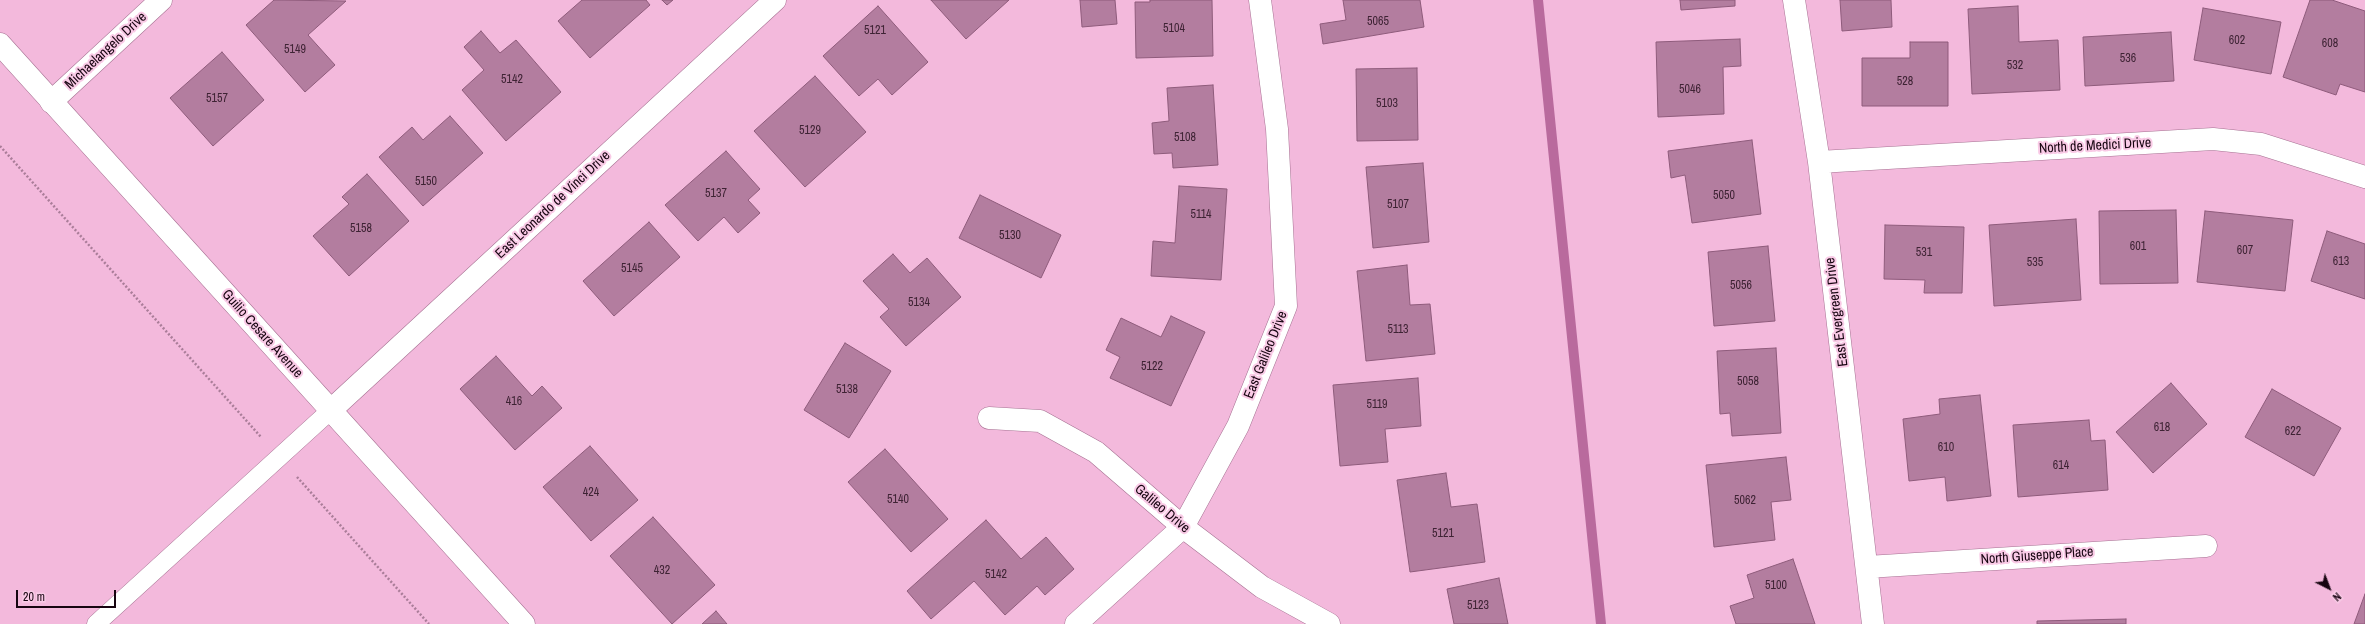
<!DOCTYPE html>
<style>
body{margin:0}
#map{position:relative;width:2365px;height:624px;overflow:hidden;background:#f3b9dc;font-family:"Archivo Narrow",sans-serif}
canvas{display:block}
.north{position:absolute;left:2309px;top:568px;width:40px;height:40px;-webkit-text-stroke:3px #f9cae6;paint-order:stroke;rotate:138deg;font-size:11px;font-weight:700;line-height:16px;text-align:center;color:#170511}
.north::after{content:'';display:block;margin:auto;width:14px;height:18px;background:#170511;clip-path:polygon(50% 0,100% 100%,50% 72%,0 100%)}
.scale{position:absolute;left:16px;top:590px;width:100px;height:18px;box-sizing:border-box;border:2px solid #170511;border-top:0;padding-left:5px;font-size:12px;line-height:14px;white-space:nowrap;color:#170511;-webkit-text-stroke:3px #f9cae6;paint-order:stroke}
</style>
<div id="map">
<canvas width="2365" height="624"></canvas>
<div class="north">N</div>
<div class="scale">20 m</div>
</div>
<script>
const ctx = document.querySelector('canvas').getContext('2d');
ctx.lineJoin = 'round';
const poly = rows => new Path2D(rows.map(r => 'M' + r).join(''));
function strokePath(path, color, width, dash) { ctx.strokeStyle = color; ctx.lineWidth = width; ctx.lineCap = dash ? 'butt' : 'round'; ctx.setLineDash(dash || []); ctx.stroke(path); }
function fillPath(path, color) { ctx.fillStyle = color; ctx.fill(path, 'evenodd'); }
function write(font, color, halo, rows, align = 'center') {
  ctx.font = font + ' "Archivo Narrow",sans-serif'; ctx.lineWidth = 4; ctx.setLineDash([]); ctx.textBaseline = 'middle'; ctx.strokeStyle = halo; ctx.fillStyle = color; for (const [text, x, y, turn = 0] of rows) {
    ctx.save(); ctx.translate(x, y); ctx.rotate((+turn || 0) * Math.PI / 180); ctx.textAlign = isNaN(turn) ? turn : align; if (halo) ctx.strokeText(text, 0, 0); ctx.fillText(text, 0, 0); ctx.restore();
  }
}
strokePath(poly([
 [1538,0,1601,624]
]), '#b96a9d', 10);
const building = poly([
 [274,0,346,1,308,35,335,65,305,92,246,25,274,0],
 [582,0,646,0,650,5,590,58,558,21,582,0],
 [662,0,673,0,667,5,662,0],
 [931,0,1009,0,966,39,931,0],
 [1080,0,1115,0,1117,24,1082,27,1080,0],
 [1150,0,1212,0,1213,56,1136,58,1135,2,1150,2,1150,0],
 [1343,0,1420,0,1424,27,1323,44,1320,24,1346,20,1343,0],
 [1680,0,1735,0,1735,6,1681,10,1680,0],
 [1840,0,1891,0,1892,27,1842,31,1840,0],
 [2310,0,2332,0,2365,11,2365,92,2340,84,2336,95,2283,77,2310,0],
 [878,6,928,62,892,95,878,79,859,96,823,56,878,6],
 [2018,6,2019,42,2058,40,2060,90,1972,94,1968,9,2018,6],
 [2203,8,2281,22,2271,74,2194,60,2203,8],
 [481,31,500,53,516,40,561,92,506,141,462,90,484,70,464,47,481,31],
 [2171,32,2174,81,2085,86,2083,37,2171,32],
 [1740,39,1741,66,1723,67,1724,114,1658,117,1656,42,1740,39],
 [1910,42,1948,42,1948,106,1862,106,1862,58,1910,58,1910,42],
 [222,52,264,100,213,146,170,98,222,52],
 [1417,68,1418,140,1357,141,1356,69,1417,68],
 [815,76,866,132,805,187,754,131,815,76],
 [1213,85,1218,165,1173,168,1172,153,1154,154,1152,123,1169,121,1167,88,1213,85],
 [450,116,483,153,423,206,379,157,412,127,423,140,450,116],
 [1752,140,1761,214,1692,223,1685,175,1671,178,1668,151,1752,140],
 [726,151,760,189,748,200,760,213,738,233,724,217,698,241,665,205,726,151],
 [1423,163,1429,242,1373,248,1366,167,1423,163],
 [367,174,409,221,349,276,313,236,349,204,342,197,367,174],
 [1179,186,1227,189,1221,280,1151,276,1153,241,1175,243,1179,186],
 [980,195,1061,235,1041,278,959,238,980,195],
 [2176,210,2178,283,2100,284,2099,211,2176,210],
 [2205,211,2293,220,2285,291,2197,282,2205,211],
 [2076,219,2081,300,1994,306,1989,225,2076,219],
 [649,222,680,257,614,316,583,281,649,222],
 [1885,225,1964,227,1962,293,1924,293,1925,280,1884,279,1885,225],
 [2327,231,2365,244,2365,299,2311,281,2327,231],
 [1768,246,1775,321,1714,326,1708,252,1768,246],
 [893,254,910,273,927,258,961,297,906,346,880,317,889,309,863,281,893,254],
 [1407,265,1410,305,1430,304,1435,354,1366,361,1357,271,1407,265],
 [1171,316,1205,332,1171,406,1110,378,1120,357,1106,350,1121,318,1161,337,1171,316],
 [845,343,891,371,849,438,804,410,845,343],
 [1776,348,1781,433,1732,436,1730,413,1720,414,1717,351,1776,348],
 [496,356,532,396,542,386,562,408,515,450,460,389,496,356],
 [1418,378,1421,426,1385,429,1388,462,1340,466,1333,385,1418,378],
 [2171,383,2207,424,2153,473,2116,432,2171,383],
 [2272,389,2341,428,2314,476,2245,437,2272,389],
 [1980,395,1991,496,1947,501,1945,477,1909,481,1903,419,1940,414,1939,399,1980,395],
 [2089,420,2091,441,2105,440,2108,490,2018,497,2013,425,2089,420],
 [590,446,638,500,591,541,543,487,590,446],
 [885,449,948,519,911,552,848,482,885,449],
 [1786,457,1791,500,1771,502,1775,540,1714,547,1706,465,1786,457],
 [1446,473,1451,507,1477,504,1485,562,1410,572,1397,480,1446,473],
 [653,517,715,585,672,624,610,556,653,517],
 [986,520,1021,559,1046,537,1074,569,1045,595,1037,586,1005,615,974,581,931,619,907,591,986,520],
 [1793,559,1815,624,1736,624,1730,606,1754,598,1747,575,1793,559],
 [1499,578,1508,624,1454,624,1447,589,1499,578],
 [2365,594,2365,624,2354,624,2365,594],
 [716,611,727,624,702,624,716,611],
 [2126,619,2126,624,2037,624,2037,621,2126,619]
]);
fillPath(building, '#b37d9f');
strokePath(building, '#8e5b7b', 1);
const lane = poly([
 [96,624,331,410]
]);
const street = poly([
 [1794,0,1819,162,1873,624],
 [51,102,161,0],
 [1819,162,2213,139,2261,144,2365,177],
 [331,410,775,0],
 [989,418,1040,421,1096,452,1183,527,1262,587,1329,624],
 [1867,567,2206,546],
 [1076,624,1183,527,1238,426,1286,306,1277,129,1260,0]
]);
const secondary = poly([
 [0,44,524,624]
]);
strokePath(lane, '#a67192', 19);
strokePath(street, '#a67192', 23);
strokePath(secondary, '#a67192', 23);
strokePath(poly([
 [0,146,261,437],
 [297,477,429,624]
]), '#aa7d99', 2.5, [2, 2]);
strokePath(lane, '#fff', 18);
strokePath(street, '#fff', 22);
strokePath(secondary, '#fff', 22);
write('12px', '#3e2334', null, [
 ["5065",1378,22],
 ["5104",1174,29],
 ["5121",875,31],
 ["602",2237,41],
 ["608",2330,44],
 ["5149",295,50],
 ["536",2128,59],
 ["532",2015,66],
 ["5142",512,80],
 ["528",1905,82],
 ["5046",1690,90],
 ["5157",217,99],
 ["5103",1387,104],
 ["5129",810,131],
 ["5108",1185,138],
 ["5150",426,182],
 ["5137",716,194],
 ["5050",1724,196],
 ["5107",1398,205],
 ["5114",1201,215],
 ["5158",361,229],
 ["5130",1010,236],
 ["601",2138,247],
 ["607",2245,251],
 ["531",1924,253],
 ["613",2341,262],
 ["535",2035,263],
 ["5145",632,269],
 ["5056",1741,286],
 ["5134",919,303],
 ["5113",1398,330],
 ["5122",1152,367],
 ["5058",1748,382],
 ["5138",847,390],
 ["416",514,402],
 ["5119",1377,405],
 ["618",2162,428],
 ["622",2293,432],
 ["610",1946,448],
 ["614",2061,466],
 ["424",591,493],
 ["5140",898,500],
 ["5062",1745,501],
 ["5121",1443,534],
 ["432",662,571],
 ["5142",996,575],
 ["5100",1776,586],
 ["5123",1478,606]
]);
write('14px', '#170511', '#f9cae6', [
 ["Michaelangelo Drive",106,51,-43],
 ["North de Medici Drive",2095,146,-3],
 ["East Leonardo de Vinci Drive",553,205,-43],
 ["East Evergreen Drive",1837,312,-97],
 ["Guilio Cesare Avenue",262,334,48],
 ["East Galileo Drive",1266,355,-68],
 ["Galileo Drive",1162,509,40],
 ["North Giuseppe Place",2037,556,-4]
]);
</script>
